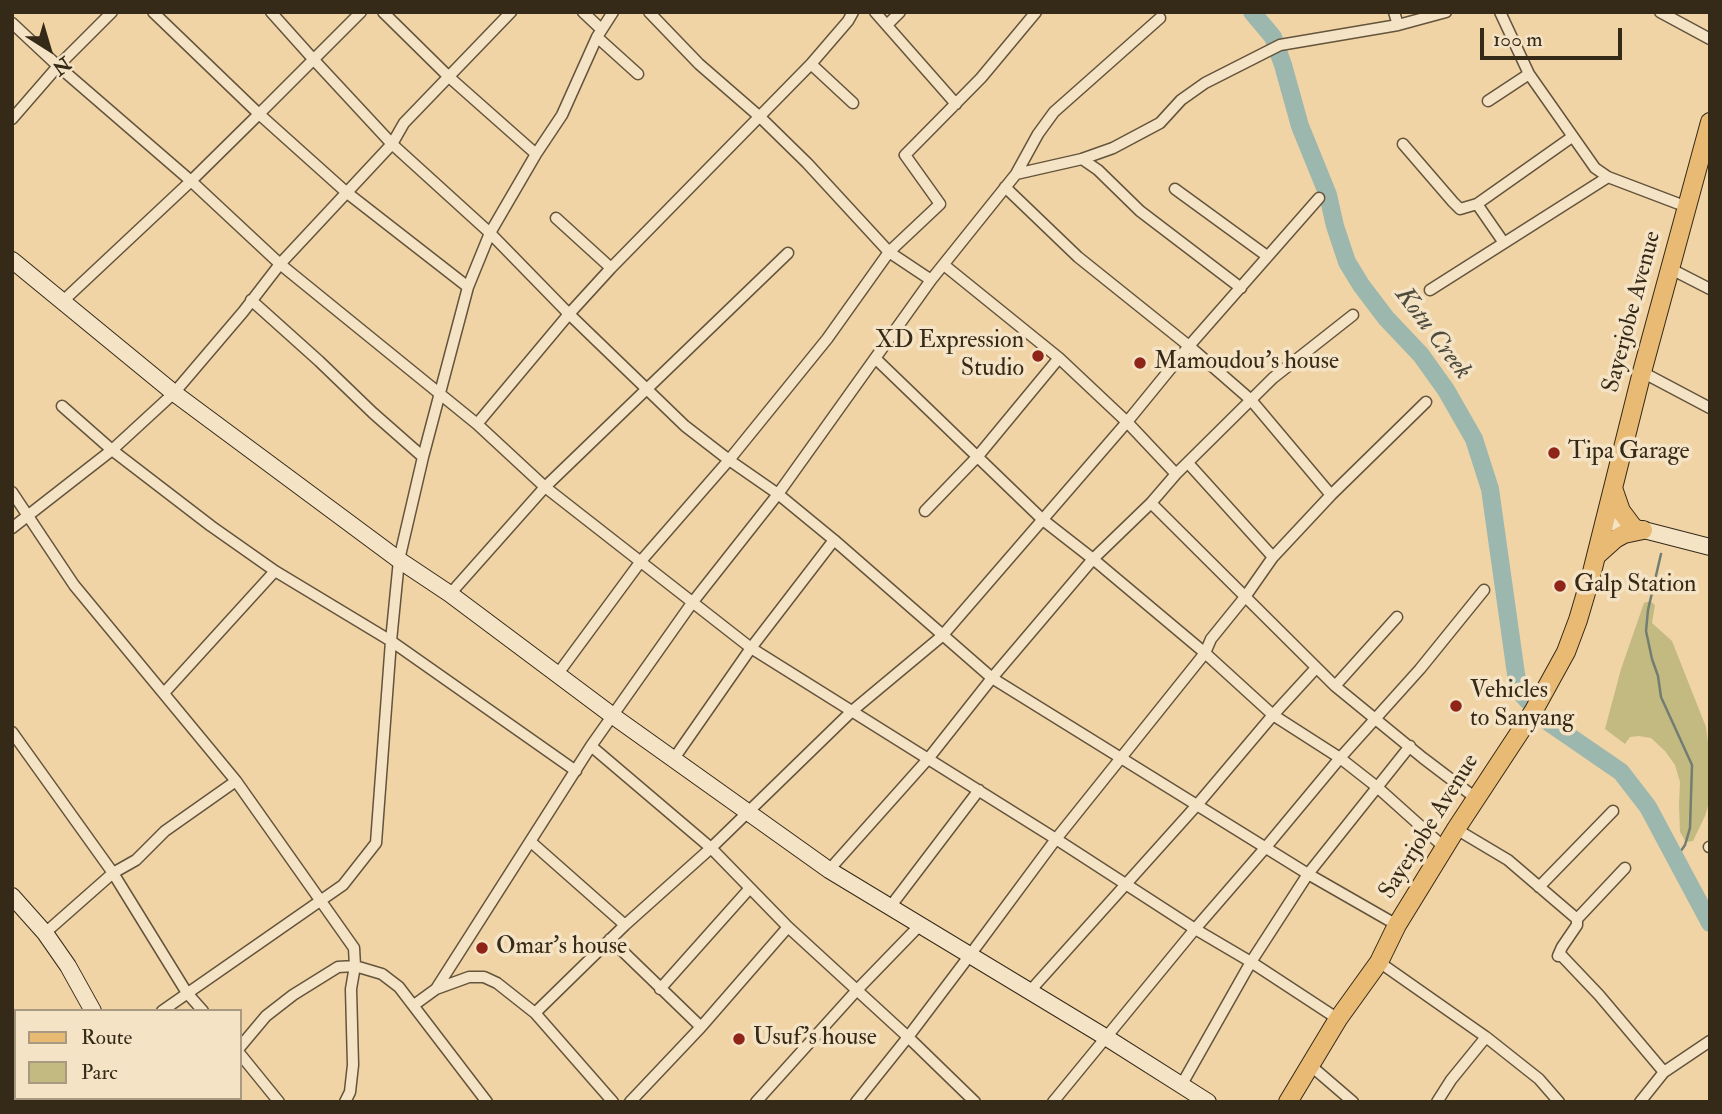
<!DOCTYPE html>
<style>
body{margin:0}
#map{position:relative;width:1722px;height:1114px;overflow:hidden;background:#f0d4a6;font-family:"IM FELL Double Pica",serif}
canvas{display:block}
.frame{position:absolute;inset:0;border:14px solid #352918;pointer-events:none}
.legend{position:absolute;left:14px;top:1009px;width:228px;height:91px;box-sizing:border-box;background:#f5e3c5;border:2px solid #a89980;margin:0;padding:9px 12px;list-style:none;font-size:21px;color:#352918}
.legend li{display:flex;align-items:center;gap:14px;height:35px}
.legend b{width:35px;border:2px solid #a89980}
.north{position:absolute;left:14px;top:14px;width:70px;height:70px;-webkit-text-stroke:5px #f5e3c5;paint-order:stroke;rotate:143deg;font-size:19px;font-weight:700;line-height:28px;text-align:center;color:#352918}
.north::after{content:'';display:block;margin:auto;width:24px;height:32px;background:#352918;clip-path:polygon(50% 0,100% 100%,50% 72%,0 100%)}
.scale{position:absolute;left:1480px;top:28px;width:142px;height:32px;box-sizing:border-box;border:4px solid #352918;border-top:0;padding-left:9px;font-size:21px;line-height:24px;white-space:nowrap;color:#352918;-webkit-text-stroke:5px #f5e3c5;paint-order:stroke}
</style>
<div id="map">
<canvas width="1722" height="1114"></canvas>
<div class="frame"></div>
<ul class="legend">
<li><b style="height:9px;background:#e8ba73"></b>Route</li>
<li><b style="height:19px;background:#c2ba81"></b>Parc</li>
</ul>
<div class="north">N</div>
<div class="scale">100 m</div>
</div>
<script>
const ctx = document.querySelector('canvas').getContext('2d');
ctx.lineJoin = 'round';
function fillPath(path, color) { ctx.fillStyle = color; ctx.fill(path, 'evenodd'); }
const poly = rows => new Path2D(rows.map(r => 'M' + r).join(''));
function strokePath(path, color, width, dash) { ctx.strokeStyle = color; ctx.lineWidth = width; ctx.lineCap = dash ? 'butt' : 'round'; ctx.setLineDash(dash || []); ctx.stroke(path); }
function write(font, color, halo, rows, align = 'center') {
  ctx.font = font + ' "IM FELL Double Pica",serif'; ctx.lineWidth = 7; ctx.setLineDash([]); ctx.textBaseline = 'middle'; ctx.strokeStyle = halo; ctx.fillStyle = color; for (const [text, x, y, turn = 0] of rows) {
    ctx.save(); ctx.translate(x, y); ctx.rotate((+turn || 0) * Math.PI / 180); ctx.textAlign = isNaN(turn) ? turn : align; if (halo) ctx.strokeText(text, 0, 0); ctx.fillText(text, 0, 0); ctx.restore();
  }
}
fillPath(poly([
 [1650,601,1655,605,1652,623,1672,641,1706,727,1710,759,1710,799,1705,816,1693,841,1686,842,1680,832,1679,805,1680,782,1675,765,1665,751,1651,738,1639,736,1630,737,1625,744,1605,729,1621,669,1644,603]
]), '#c2ba81');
strokePath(poly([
 [1661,554,1648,610,1646,631,1652,659,1658,676,1661,697,1692,765,1690,828,1685,845,1676,858]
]), '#727e72', 2.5);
strokePath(poly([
 [1252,12,1273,37,1283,65,1300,126,1328,195,1335,226,1347,262,1361,285,1386,318,1421,355,1446,390,1474,439,1490,489,1516,674,1520,692,1528,701],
 [1544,719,1621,772,1648,807,1710,923]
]), '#9bb7ae', 18);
const street = poly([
 [271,12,314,60,392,144,490,233,569,314,685,426,729,460,778,494,834,540,992,678,1308,874,1397,925],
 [361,12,259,114,346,192,468,287],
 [383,12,449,77,536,154],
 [583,12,601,29],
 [649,12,699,64,760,117,807,163,889,252,931,280],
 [875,12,956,104],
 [1394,12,1398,25,1446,12],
 [1500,12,1529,74,1595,168,1608,177,1687,207],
 [1660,12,1710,39],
 [12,23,58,66,191,181,280,264,477,424,545,487,751,648,1056,839,1195,929,1251,962,1338,1019],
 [887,25,900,12],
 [597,37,638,74],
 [811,64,853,103],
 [1488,101,1529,74],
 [12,119,58,66,112,12],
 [1403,144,1453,202,1460,209,1477,204,1572,137],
 [1082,159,1098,170,1140,211,1241,288],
 [1016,174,1082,159,1113,148,1160,123,1181,100,1205,83,1280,45,1398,25],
 [1005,187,1078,257,1189,346,1251,400,1331,495],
 [1175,189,1267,256],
 [1477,204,1504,243],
 [556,218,611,268],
 [944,265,1059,358,1127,422,1176,474],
 [1669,268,1710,289],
 [1430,290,1608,177],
 [251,300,319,361,373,413,423,457],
 [63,301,191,181,259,114,153,12],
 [876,359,1043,520,1093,559,1205,653,1273,715,1340,758,1377,787,1445,848],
 [1642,372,1710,408],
 [62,406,112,450,211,526,275,571,391,641,576,771],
 [477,424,569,314,611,268,811,64,848,21,853,12],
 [1188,463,1273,557],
 [12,492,74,585,236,781,354,948,355,966,351,989,353,1065,350,1092,345,1102],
 [1151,503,1335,686,1423,758,1477,799],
 [925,511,978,456,1059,358],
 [12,528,112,450,174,393,243,312,280,264,392,144,404,123,511,12],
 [450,594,545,487,788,253],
 [557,675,641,561,729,460,827,339,889,252,940,204,905,155,981,78,1036,12],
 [1335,686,1397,617],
 [164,693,275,571],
 [12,732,113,873,187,993,203,1011],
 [591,746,711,848,788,927,908,1037,975,1102],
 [673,760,751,648,834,540],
 [1456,829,1508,860,1577,919],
 [531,842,625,925],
 [1709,847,1710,847],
 [1625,868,1577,919,1577,925,1562,947,1558,956,1561,955,1599,995,1664,1072],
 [829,870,928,759,992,678,1093,559,1151,503,1176,474,1273,378,1353,315],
 [1539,887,1613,811],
 [890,907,979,790],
 [45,933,113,873,136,860,165,831,236,781],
 [610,939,701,1027],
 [1379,962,1486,1037,1539,1079,1559,1102],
 [436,989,591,746,692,603,778,494,931,280,1016,174,1038,134,1054,112,1160,18],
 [660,989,750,888],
 [1030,991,1197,805,1273,715,1316,668],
 [414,1005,436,989,469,977,484,977,497,983,535,1013,613,1102],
 [162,1011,343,885,376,843,391,641,399,560,423,457,468,287,490,233,536,154,562,115,597,37,613,12],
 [535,1013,625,925,711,848,852,711,942,636,1127,422,1189,346,1319,198],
 [12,1035,16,1040],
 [240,1047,266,1016,293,995,338,967,355,966,382,974,399,987,487,1102],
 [240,1054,279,1102],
 [1310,1065,1353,1102],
 [1182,1084,1251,962,1308,874,1410,746],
 [183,1102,187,1098],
 [630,1102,701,1027,788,927],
 [756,1102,857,990,920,925],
 [856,1102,908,1037,970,955,1056,839,1205,653,1211,639,1245,597,1273,557,1331,495,1426,402],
 [1053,1102,1195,929,1266,847,1340,758,1420,669,1484,590],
 [1437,1102,1451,1080,1486,1037],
 [1640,1102,1664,1072,1710,1041]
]);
const secondary = poly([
 [12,260,174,393,399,560,450,594,613,716,829,870,1107,1038,1208,1102],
 [1605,520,1710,547],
 [12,896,45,933,68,966,93,1011],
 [137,1098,139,1102]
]);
const primary = poly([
 [1613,488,1621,511,1633,527],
 [1596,556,1615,539,1624,534,1643,530],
 [1288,1102,1338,1019,1379,962,1397,925,1456,829,1533,712,1566,652,1578,620,1591,576,1642,372,1710,122]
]);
strokePath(street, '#64543c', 13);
strokePath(secondary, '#352918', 18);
strokePath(primary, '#352918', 20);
strokePath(street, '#f5e3c5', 10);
strokePath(secondary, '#f5e3c5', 16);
strokePath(primary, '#e8ba73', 18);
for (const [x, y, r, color] of [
 [1038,356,7,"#8f2418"],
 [1140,363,7,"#8f2418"],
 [1554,453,7,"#8f2418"],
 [1560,586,7,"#8f2418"],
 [1456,706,7,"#8f2418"],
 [482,948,7,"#8f2418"],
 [739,1039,7,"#8f2418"]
]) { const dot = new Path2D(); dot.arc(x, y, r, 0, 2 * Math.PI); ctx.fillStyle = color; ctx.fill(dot); strokePath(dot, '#f5e3c5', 2.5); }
write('24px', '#352918', '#f5e3c5', [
 ["Sayerjobe Avenue",1633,312,-75],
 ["Sayerjobe Avenue",1430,827,-58]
]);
write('24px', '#352918', '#f5e3c5', [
 ["XD Expression",1024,342,"right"],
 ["Studio",1024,370,"right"],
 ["Mamoudou's house",1154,363],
 ["Tipa Garage",1568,453],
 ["Galp Station",1574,586],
 ["Vehicles",1470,692],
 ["to Sanyang",1470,720],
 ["Omar's house",496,948],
 ["Usuf's house",753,1039]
], 'left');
write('italic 26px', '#4e4c3e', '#f5e3c5', [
 ["Kotu Creek",1432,334,53]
]);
</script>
